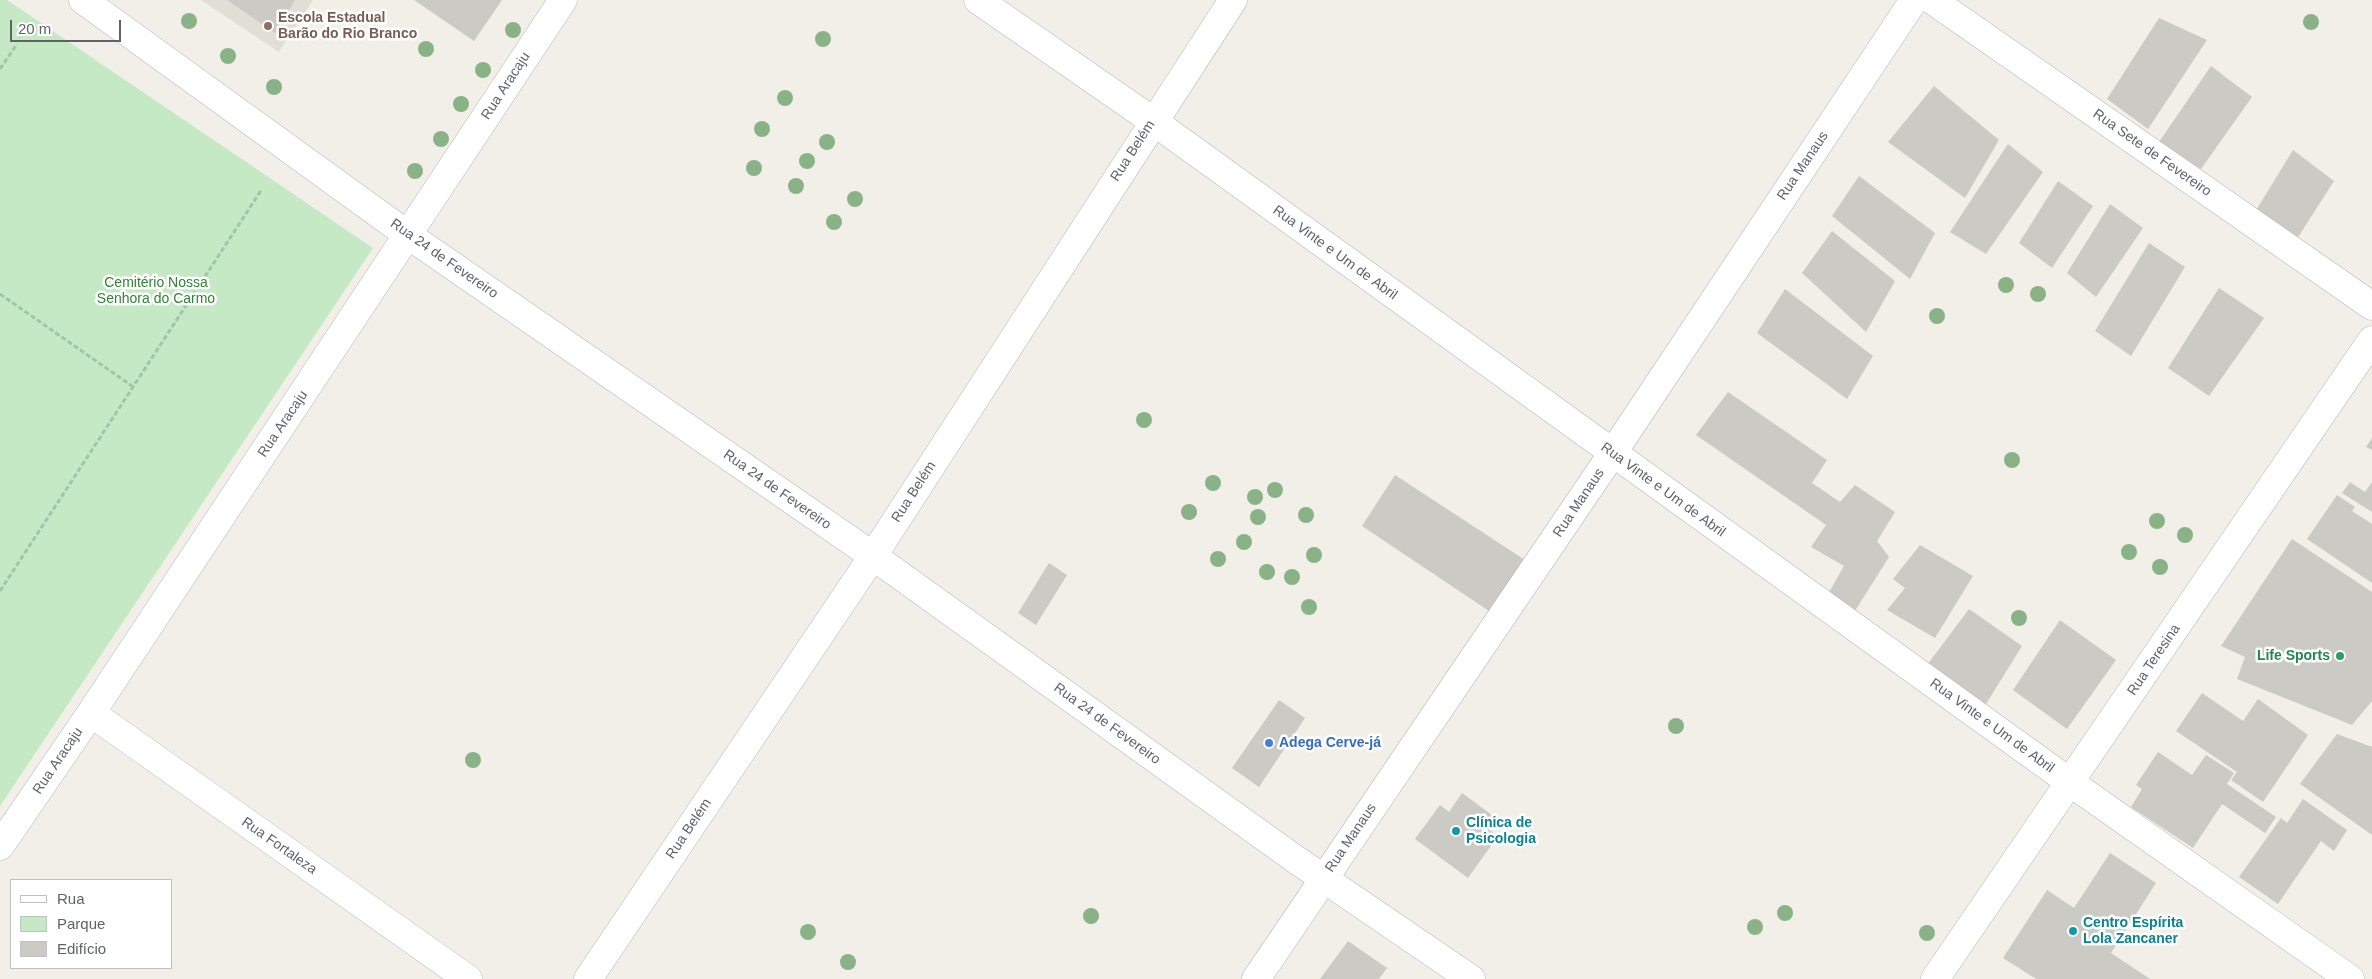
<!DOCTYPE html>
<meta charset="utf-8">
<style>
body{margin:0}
#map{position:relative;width:2372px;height:979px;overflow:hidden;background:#f1efe8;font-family:Arial,sans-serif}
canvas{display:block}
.legend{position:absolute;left:10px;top:879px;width:162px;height:90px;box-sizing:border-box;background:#fff;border:1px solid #bfc1c3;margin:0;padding:6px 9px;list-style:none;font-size:15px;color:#5f6368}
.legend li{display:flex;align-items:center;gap:10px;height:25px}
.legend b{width:25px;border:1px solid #bfc1c3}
.scale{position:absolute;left:10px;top:20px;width:111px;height:22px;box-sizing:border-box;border:2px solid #5f6368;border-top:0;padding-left:6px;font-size:15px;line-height:18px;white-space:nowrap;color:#5f6368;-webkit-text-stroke:4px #fff;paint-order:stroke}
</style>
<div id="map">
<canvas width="2372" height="979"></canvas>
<ul class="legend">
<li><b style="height:6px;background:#fff"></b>Rua</li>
<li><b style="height:14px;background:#c5e8c5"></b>Parque</li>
<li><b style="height:14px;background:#cccac5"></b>Edifício</li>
</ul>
<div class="scale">20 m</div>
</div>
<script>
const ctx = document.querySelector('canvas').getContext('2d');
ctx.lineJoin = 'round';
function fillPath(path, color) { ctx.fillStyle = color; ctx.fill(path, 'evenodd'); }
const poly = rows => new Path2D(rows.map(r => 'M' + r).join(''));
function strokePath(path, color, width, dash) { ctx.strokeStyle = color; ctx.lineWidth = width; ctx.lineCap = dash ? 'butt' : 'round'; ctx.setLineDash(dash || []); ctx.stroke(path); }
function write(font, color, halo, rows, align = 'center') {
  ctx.font = font + ' Arial,sans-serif'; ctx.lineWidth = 5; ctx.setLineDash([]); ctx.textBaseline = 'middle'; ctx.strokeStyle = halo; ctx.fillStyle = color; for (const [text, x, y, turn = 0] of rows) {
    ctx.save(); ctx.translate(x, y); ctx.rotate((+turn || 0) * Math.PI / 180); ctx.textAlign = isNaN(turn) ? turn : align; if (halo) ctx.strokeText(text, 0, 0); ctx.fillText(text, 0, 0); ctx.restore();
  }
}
fillPath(poly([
 [201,0,313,0,279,52]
]), '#e1ded6');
fillPath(poly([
 [0,0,7,0,373,248,0,806]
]), '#c5e8c5');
fillPath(poly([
 [227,0,295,0,275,33],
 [414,0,502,0,474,41],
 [2159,18,2207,40,2148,129,2107,99],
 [2211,66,2252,97,2201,169,2159,142],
 [1934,86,1999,140,1965,198,1888,142],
 [2008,144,2043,172,1986,254,1950,232],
 [2293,150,2334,181,2295,242,2255,212],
 [1859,176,1935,233,1910,279,1832,216],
 [2058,181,2093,206,2052,268,2019,243],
 [2110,204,2143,228,2096,297,2067,273],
 [1832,231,1895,281,1866,332,1802,273],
 [2149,243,2185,267,2131,356,2095,331],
 [2219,288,2264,318,2209,396,2168,368],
 [1785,289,1873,356,1847,399,1757,333],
 [1728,392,1827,460,1812,483,1840,502,1855,485,1895,512,1877,541,1889,557,1853,614,1828,594,1844,566,1811,547,1826,525,1696,435],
 [2372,438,2372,450,2366,447],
 [1395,475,1525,560,1492,613,1362,526],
 [2350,482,2365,492,2372,482,2372,512,2342,493],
 [2337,495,2355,507,2352,511,2372,524,2372,583,2307,539],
 [2292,539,2372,592,2372,701,2352,725,2237,679,2245,657,2221,646],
 [1920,545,1973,576,1935,638,1887,610,1905,588,1893,579],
 [1049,563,1067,575,1036,625,1018,613],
 [1969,609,2022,646,1981,712,1924,669],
 [2060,620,2116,660,2067,729,2013,690],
 [2202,693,2243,721,2258,699,2308,735,2263,802,2231,780,2237,772,2176,731],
 [1279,700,1305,718,1259,787,1232,768],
 [2337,734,2372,747,2372,835,2300,784],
 [2158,752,2192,775,2206,755,2234,773,2227,784,2276,817,2265,833,2222,804,2193,848,2131,807,2142,789,2136,785],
 [1462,793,1492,815,1484,826,1498,836,1468,878,1415,839,1440,805,1449,812],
 [2303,799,2347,830,2334,851,2321,841,2278,904,2239,877,2281,818,2287,823],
 [2110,853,2156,883,2111,953,2150,979,2036,979,2003,958,2047,890,2074,908],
 [1348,941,1387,968,1379,979,1320,979]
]), '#cccac5');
const minor = poly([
 [978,0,1153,121,2071,783,2350,979],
 [1932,0,2372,306],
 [91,713,468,979],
 [0,846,91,713,563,0],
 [588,979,873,556,1233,0],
 [1256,979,1612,454,1914,0],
 [1935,979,2372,340]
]);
const secondary = poly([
 [83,0,408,235,873,556,1295,859,1471,979]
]);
strokePath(minor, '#b5b8bc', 29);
strokePath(secondary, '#b6babf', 29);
strokePath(poly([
 [0,69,17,44],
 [0,294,132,386],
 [0,591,262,189]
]), '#9cc7a9', 3, [5, 2.5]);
strokePath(minor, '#fff', 28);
strokePath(secondary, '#fff', 28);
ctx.fillStyle = '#89b387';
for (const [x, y] of [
 [189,21],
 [2311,22],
 [513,30],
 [823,39],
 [426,49],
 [228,56],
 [483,70],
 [274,87],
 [785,98],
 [461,104],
 [762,129],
 [441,139],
 [827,142],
 [807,161],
 [754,168],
 [415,171],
 [796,186],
 [855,199],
 [834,222],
 [2006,285],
 [2038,294],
 [1937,316],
 [1144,420],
 [2012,460],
 [1213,483],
 [1275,490],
 [1255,497],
 [1189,512],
 [1306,515],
 [1258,517],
 [2157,521],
 [2185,535],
 [1244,542],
 [2129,552],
 [1314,555],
 [1218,559],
 [2160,567],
 [1267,572],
 [1292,577],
 [1309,607],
 [2019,618],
 [1676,726],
 [473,760],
 [1785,913],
 [1091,916],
 [1755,927],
 [808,932],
 [1927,933],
 [848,962]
]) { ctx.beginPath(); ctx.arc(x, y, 8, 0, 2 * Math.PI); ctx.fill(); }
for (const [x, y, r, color] of [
 [268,26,5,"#8d6e63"],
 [2340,656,5,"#2e9e5b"],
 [1269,743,5,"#3f7fe0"],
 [1456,831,5,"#0f9aa8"],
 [2073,931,5,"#0f9aa8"]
]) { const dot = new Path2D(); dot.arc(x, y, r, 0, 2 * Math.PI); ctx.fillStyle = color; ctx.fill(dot); strokePath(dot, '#fff', 2); }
write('bold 14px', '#785e54', '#fff', [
 ["Escola Estadual",278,18],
 ["Barão do Rio Branco",278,34]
], 'left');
write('14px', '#5f6368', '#fff', [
 ["Rua Aracaju",506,86,-57],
 ["Rua Belém",1133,151,-57],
 ["Rua Sete de Fevereiro",2152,153,35],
 ["Rua Manaus",1803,166,-56],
 ["Rua Vinte e Um de Abril",1335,253,36],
 ["Rua 24 de Fevereiro",444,259,35],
 ["Rua Aracaju",283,424,-56],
 ["Rua 24 de Fevereiro",777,490,35],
 ["Rua Vinte e Um de Abril",1663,490,36],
 ["Rua Belém",914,492,-57],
 ["Rua Manaus",1579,503,-56],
 ["Rua Teresina",2154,660,-56],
 ["Rua 24 de Fevereiro",1107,724,36],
 ["Rua Vinte e Um de Abril",1992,726,36],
 ["Rua Aracaju",58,761,-56],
 ["Rua Belém",689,829,-56],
 ["Rua Manaus",1351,838,-56],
 ["Rua Fortaleza",279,846,35]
]);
write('14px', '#348238', '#fff', [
 ["Cemitério Nossa",156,283],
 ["Senhora do Carmo",156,299]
]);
write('bold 14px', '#27864d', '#fff', [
 ["Life Sports",2330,656]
], 'right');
write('bold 14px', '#366cbe', '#fff', [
 ["Adega Cerve-já",1279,743]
], 'left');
write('bold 14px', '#0d838f', '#fff', [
 ["Clínica de",1466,823],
 ["Psicologia",1466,839],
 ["Centro Espírita",2083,923],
 ["Lola Zancaner",2083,939]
], 'left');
</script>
